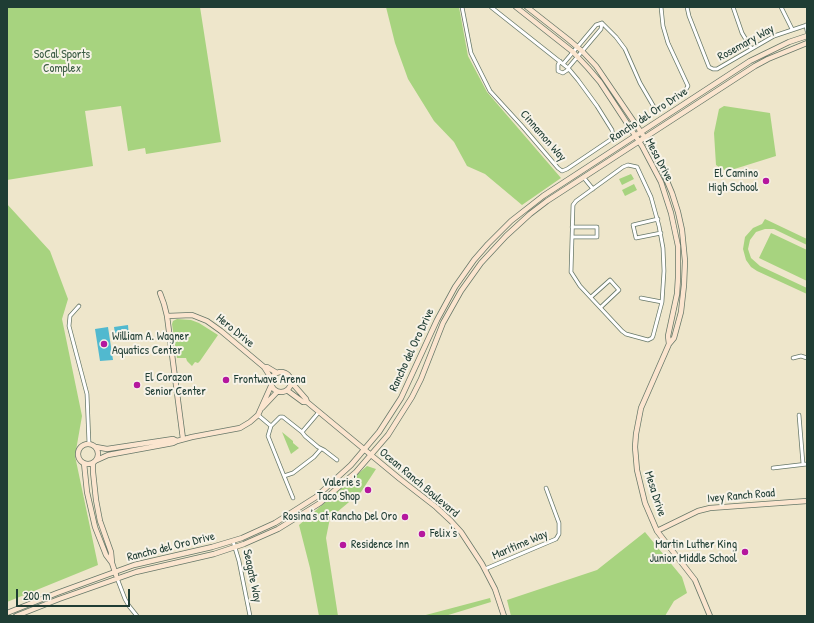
<!DOCTYPE html>
<style>
body{margin:0}
#map{position:relative;width:814px;height:623px;overflow:hidden;background:#eee6cb;font-family:"Patrick Hand",sans-serif}
canvas{display:block}
.frame{position:absolute;inset:0;border:8px solid #1f3d34;pointer-events:none}
.scale{position:absolute;left:16px;top:589px;width:114px;height:18px;box-sizing:border-box;border:2px solid #1f3d34;border-top:0;padding-left:5px;font-size:12px;line-height:14px;white-space:nowrap;color:#1f3d34;-webkit-text-stroke:3px #f7f3e8;paint-order:stroke}
</style>
<div id="map">
<canvas width="814" height="623"></canvas>
<div class="frame"></div>
<div class="scale">200 m</div>
</div>
<script>
const ctx = document.querySelector('canvas').getContext('2d');
ctx.lineJoin = 'round';
function fillPath(path, color) { ctx.fillStyle = color; ctx.fill(path, 'evenodd'); }
const poly = rows => new Path2D(rows.map(r => 'M' + r).join(''));
function strokePath(path, color, width, dash) { ctx.strokeStyle = color; ctx.lineWidth = width; ctx.lineCap = dash ? 'butt' : 'round'; ctx.setLineDash(dash || []); ctx.stroke(path); }
function write(font, color, halo, rows, align = 'center') {
  ctx.font = font + ' "Patrick Hand",sans-serif'; ctx.lineWidth = 4; ctx.setLineDash([]); ctx.textBaseline = 'middle'; ctx.strokeStyle = halo; ctx.fillStyle = color; for (const [text, x, y, turn = 0] of rows) {
    ctx.save(); ctx.translate(x, y); ctx.rotate((+turn || 0) * Math.PI / 180); ctx.textAlign = isNaN(turn) ? turn : align; if (halo) ctx.strokeText(text, 0, 0); ctx.fillText(text, 0, 0); ctx.restore();
  }
}
fillPath(poly([
 [7,7,200,7,221,142,146,154,145,148,128,151,121,106,85,111,93,166,7,180],
 [386,7,459,7,468,56,487,92,561,178,522,205,485,174,467,166,454,142,434,121,408,79,395,43],
 [724,106,770,113,776,156,728,171,722,169,716,165,714,133,719,109],
 [631,174,634,179,622,185,619,179],
 [634,184,637,190,625,196,622,190],
 [7,204,50,251,68,299,62,319,82,416,75,456,98,565,7,602],
 [765,219,807,239,807,245,774,229,765,229,756,232,750,240,748,249,751,258,760,266,807,288,807,294,757,271,751,267,746,260,743,249,745,237,753,228,762,224],
 [771,233,807,250,807,281,759,258],
 [177,319,191,320,199,323,218,335,200,361,198,363,195,362,192,366,187,361,186,358,177,358,172,324,173,321],
 [282,432,293,441,293,443,299,448,291,454],
 [367,466,376,469,361,492,330,518,326,538,338,616,319,616,310,568,299,525],
 [645,532,682,577,687,593,674,601,665,616,511,616,507,600,597,570],
 [490,598,491,602,445,616,422,616]
]), '#a7d37f');
fillPath(poly([
 [128,325,129,338,116,340,114,327],
 [108,327,113,360,100,361,95,329]
]), '#51b9cf');
const street = poly([
 [462,7,471,53,490,91,522,126,558,168,562,171,567,169,610,140,613,137,612,130,597,106,578,80,568,68,491,7],
 [687,7,689,16,709,67,713,69,717,69,774,36,807,25],
 [733,7,742,33,751,48],
 [781,7,792,29],
 [602,23,616,37,625,49,640,83,654,107,656,108,661,107,685,91,688,86,668,43,663,26,661,7],
 [806,25,807,31],
 [560,61,558,65,558,71,563,73,569,69],
 [563,64,596,25,602,23],
 [568,68,601,29,602,23],
 [628,165,637,167,651,197,659,226,663,248,664,271,662,302,653,336,652,338,648,340,626,334,622,331,580,286,571,272,573,205,576,201,623,167,628,165],
 [584,178,593,189],
 [658,219,633,225,636,238,661,233],
 [572,237,597,237,597,227,572,227],
 [591,297,610,280,619,290,601,307],
 [641,298,662,302],
 [79,306,70,316,69,326,87,394,89,444],
 [793,358,801,356,807,358],
 [258,415,271,426,268,436,284,476,293,473,314,457,321,449],
 [799,415,803,464],
 [271,426,280,417,283,417,302,432,319,412],
 [302,432,305,436,318,447,324,450,337,460],
 [773,468,807,464],
 [284,476,293,498],
 [233,541,239,561,250,616],
 [485,569,556,539,559,534,559,523,546,488],
 [117,578,125,599,129,606,137,616]
]);
const secondary = poly([
 [516,7,573,52,588,68,600,82,642,146,661,182,671,213,678,246,678,278,677,294,668,336,669,344],
 [527,7,569,40,582,51,596,66,645,138,659,162,672,193,678,212,682,230,685,261,684,285,681,312,674,338,669,344,641,408,636,434,635,447,637,470,645,503,657,531,695,580,710,616],
 [160,293,164,304,167,316,183,439],
 [167,316,192,315,207,321,221,331,264,367,271,378],
 [264,367,267,367,277,373],
 '271 382a10 10 0 1 1 20 0a10 10 0 1 1-20 0Z',
 [292,383,306,399,307,402,400,479,436,507,451,521,461,532,482,564,495,589,504,616],
 [288,391,303,402,307,402],
 [262,408,277,392],
 '78 454a10 10 0 1 1 20 0a10 10 0 1 1-20 0Z',
 [96,447,107,449,173,439,177,441],
 [97,460,108,455,173,443,177,441,192,437,240,428,250,422,258,415,271,386],
 [84,463,87,492,95,527,106,555,112,563],
 [93,463,93,472,96,500,100,521,111,552,112,563,116,575],
 [657,531,698,511,710,508,807,501],
 [7,613,57,593,134,565,212,547,242,538,275,523,316,497,351,465,379,432,401,398,437,320,455,287,474,260,488,244,511,221,543,196,750,61,789,42,807,36],
 [16,616,59,599,136,572,214,554,244,544,278,529,320,503,356,472,388,435,412,397,421,379,443,323,461,291,481,263,506,236,530,214,547,201,755,66,768,59,807,43]
]);
strokePath(street, '#677869', 4.5);
strokePath(secondary, '#677869', 6);
strokePath(street, '#fff', 3);
strokePath(secondary, '#fbe5cf', 4.5);
for (const [x, y, r, color] of [
 [766,181,4,"#b5179e"],
 [104,344,4,"#b5179e"],
 [226,380,4,"#b5179e"],
 [137,385,4,"#b5179e"],
 [368,490,4,"#b5179e"],
 [405,517,4,"#b5179e"],
 [422,534,4,"#b5179e"],
 [343,545,4,"#b5179e"],
 [745,552,4,"#b5179e"]
]) { const dot = new Path2D(); dot.arc(x, y, r, 0, 2 * Math.PI); ctx.fillStyle = color; ctx.fill(dot); strokePath(dot, '#f7f3e8', 1.5); }
write('12px', '#1f3d34', '#f7f3e8', [
 ["Rosemary Way",746,43,-29],
 ["Rancho del Oro Drive",649,115,-33],
 ["Cinnamon Way",543,136,49],
 ["Mesa Drive",659,160,62],
 ["Hero Drive",235,331,39],
 ["Rancho del Oro Drive",412,350,-65],
 ["Ocean Ranch Boulevard",419,483,40],
 ["Mesa Drive",655,494,72],
 ["Ivey Ranch Road",741,496,-5],
 ["Maritime Way",520,545,-23],
 ["Rancho del Oro Drive",171,547,-14],
 ["Seagate Way",252,576,78]
]);
write('12px', '#3a5b43', '#f7f3e8', [
 ["SoCal Sports",62,55],
 ["Complex",62,69]
]);
write('12px', '#1f3d34', '#f7f3e8', [
 ["El Camino",758,174,"right"],
 ["High School",758,188,"right"],
 ["William A. Wagner",112,337],
 ["Aquatics Center",112,351],
 ["El Corazon",145,378],
 ["Senior Center",145,392],
 ["Frontwave Arena",234,380],
 ["Valerie's",360,483,"right"],
 ["Taco Shop",360,497,"right"],
 ["Rosina's at Rancho Del Oro",397,517,"right"],
 ["Felix's",430,534],
 ["Residence Inn",351,545],
 ["Martin Luther King",737,545,"right"],
 ["Junior Middle School",737,559,"right"]
], 'left');
</script>
